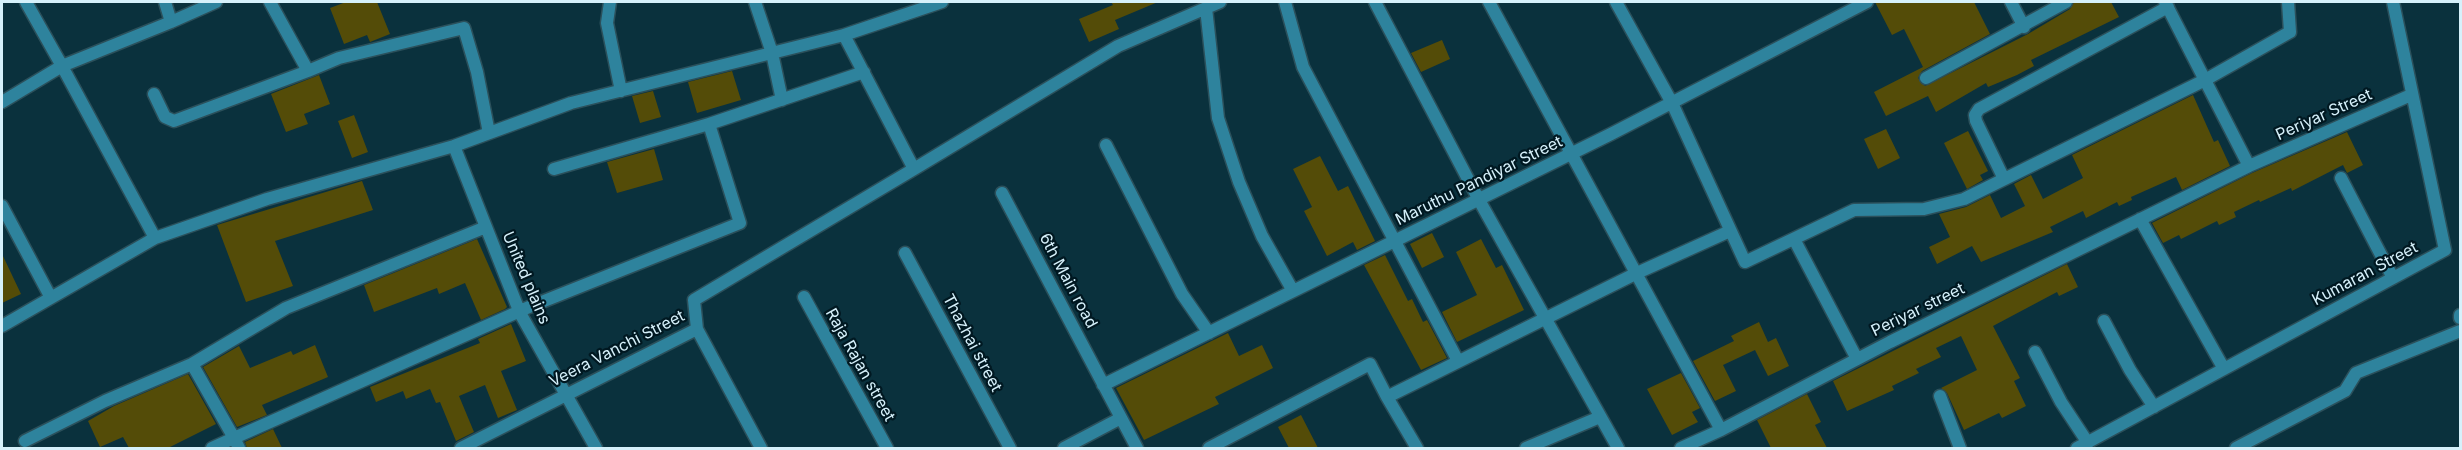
<!DOCTYPE html>
<style>
body{margin:0}
#map{position:relative;width:2462px;height:450px;overflow:hidden;background:#0a313d;font-family:Inter,sans-serif}
canvas{display:block}
.frame{position:absolute;inset:0;border:3px solid #d6f1fb;pointer-events:none}
</style>
<div id="map">
<canvas width="2462" height="450"></canvas>
<div class="frame"></div>
</div>
<script>
const ctx = document.querySelector('canvas').getContext('2d');
ctx.lineJoin = 'round';
function fillPath(path, color) { ctx.fillStyle = color; ctx.fill(path, 'evenodd'); }
const poly = rows => new Path2D(rows.map(r => 'M' + r).join(''));
function strokePath(path, color, width, dash) { ctx.strokeStyle = color; ctx.lineWidth = width; ctx.lineCap = dash ? 'butt' : 'round'; ctx.setLineDash(dash || []); ctx.stroke(path); }
function write(font, color, halo, rows, align = 'center') {
  ctx.font = font + ' Inter,sans-serif'; ctx.lineWidth = 4.5; ctx.setLineDash([]); ctx.textBaseline = 'middle'; ctx.strokeStyle = halo; ctx.fillStyle = color; for (const [text, x, y, turn = 0] of rows) {
    ctx.save(); ctx.translate(x, y); ctx.rotate((+turn || 0) * Math.PI / 180); ctx.textAlign = isNaN(turn) ? turn : align; if (halo) ctx.strokeText(text, 0, 0); ctx.fillText(text, 0, 0); ctx.restore();
  }
}
fillPath(poly([
 [346,2,377,2,390,34,370,42,367,35,344,44,330,8],
 [1111,2,1158,2,1115,20,1119,29,1089,42,1079,19,1113,5],
 [1875,2,1974,2,1990,34,1922,71,1918,78,1925,86,2028,34,2070,9,2074,2,2111,2,2119,17,2031,60,2034,66,2017,75,1988,87,1986,83,1936,112,1928,96,1886,116,1874,92,1923,67,1904,29,1892,35],
 [1442,40,1450,59,1421,72,1411,53],
 [732,71,741,100,697,113,688,82],
 [319,75,330,104,304,114,308,124,286,132,271,94],
 [653,91,661,117,640,123,632,96],
 [2193,95,2214,142,2218,140,2230,166,2182,190,2176,177,2131,197,2132,200,2119,206,2117,202,2086,218,2083,211,2050,227,2053,232,1981,262,1972,246,1937,264,1929,247,1950,237,1939,214,1966,207,1990,195,2001,218,2025,206,2014,184,2031,175,2043,199,2083,178,2072,155],
 [354,115,368,152,352,158,338,121],
 [1886,129,1900,158,1878,169,1864,139],
 [1968,131,1988,171,1980,175,1983,180,1967,189,1944,143],
 [2347,132,2363,165,2347,173,2343,165,2292,191,2291,188,2260,202,2259,200,2234,212,2236,217,2219,225,2217,221,2181,239,2179,235,2163,243,2152,223,2252,173],
 [654,149,663,180,617,193,607,162],
 [1320,156,1338,191,1348,186,1375,241,1357,250,1353,242,1327,256,1304,211,1312,207,1293,169],
 [362,181,373,210,275,241,293,286,246,302,217,225],
 [1432,233,1444,257,1422,268,1410,244],
 [477,239,507,307,505,309,481,320,465,283,439,294,437,288,374,312,364,285],
 [1481,239,1496,268,1502,265,1524,310,1457,342,1442,312,1477,295,1456,252],
 [2,254,21,294,2,303],
 [1385,255,1408,301,1412,299,1423,322,1427,320,1447,358,1421,370,1364,265],
 [2067,264,2078,287,2059,296,2057,292,1993,326,2020,378,2014,381,2026,406,2002,418,1999,413,1964,430,1947,393,1941,388,1977,370,1961,336,1936,348,1941,357,1916,369,1919,373,1892,386,1894,390,1847,411,1833,381],
 [1759,322,1768,342,1776,338,1789,366,1768,376,1755,350,1723,365,1736,391,1715,401,1693,361,1734,341,1731,336],
 [511,324,526,361,501,371,517,410,498,418,485,385,459,396,474,432,456,441,440,402,436,403,430,389,406,399,403,391,376,402,370,387,480,343,478,339],
 [1228,333,1239,356,1262,345,1273,368,1215,397,1219,404,1144,440,1116,388],
 [315,345,328,377,262,405,267,415,237,427,203,367,239,346,250,368,291,351,293,355],
 [1681,373,1700,408,1692,412,1698,422,1672,435,1647,389],
 [188,374,216,424,168,448,129,448,123,437,100,447,88,421,114,406],
 [1807,394,1821,422,1815,425,1827,448,1771,448,1757,420],
 [1301,415,1318,448,1289,448,1278,427],
 [273,429,282,448,247,448,245,442]
]), '#544c08');
const minor = poly([
 [165,2,171,22,216,2],
 [270,2,308,71,339,58,464,28,477,72,489,133],
 [610,2,607,23,621,91],
 [755,2,772,53,782,100],
 [1285,2,1303,67,1458,361],
 [1375,2,1479,200,1618,448],
 [1489,2,1721,430,1890,342,2249,166,2165,2],
 [1616,2,1672,103,1745,262,1854,210,1924,209,1964,199,2205,80,2290,32,2288,2],
 [2011,2,2024,27],
 [1206,8,1218,118,1239,182,1262,236,1293,291],
 [844,35,942,2],
 [1926,78,2066,2],
 [154,94,165,117,174,121,308,71],
 [2,102,62,66,26,2],
 [1106,145,1182,294,1209,333],
 [454,146,520,313,596,448],
 [2249,166,2411,95],
 [554,169,709,124],
 [2341,178,2393,278],
 [2004,179,1976,121,1975,115,1979,109,2168,7],
 [1002,193,1137,448],
 [2,206,51,298],
 [2140,219,2224,369],
 [155,238,62,66,171,22],
 [1794,239,1857,359],
 [905,253,1010,448],
 [804,297,887,448],
 [2460,315,2460,318],
 [2104,321,2130,370,2154,407],
 [2,326,155,238,267,199,454,146,571,103,844,35,914,169,1118,46,1220,2],
 [697,329,761,448],
 [2035,352,2061,402,2088,443],
 [1103,385,1611,134,1867,2],
 [1940,396,1960,448],
 [25,441,105,401,192,364],
 [212,448,234,438,192,364,286,308,486,227],
 [239,448,234,438,529,307,740,223,709,124,864,72],
 [461,448,697,329,694,300,914,169],
 [1064,448,1121,418],
 [1209,448,1370,364,1387,397],
 [1417,448,1387,397,1637,273,1730,231],
 [1526,448,1600,417],
 [1681,448,1721,430],
 [2077,448,2445,250,2393,2],
 [2236,448,2345,391,2356,373,2460,331]
]);
strokePath(minor, '#2b505b', 15);
strokePath(minor, '#2e839d', 12);
write('16px', '#d6f1fb', '#001821', [
 ["Periyar Street",2324,115,-24],
 ["Maruthu Pandiyar Street",1479,181,-26],
 ["Kumaran Street",2365,274,-28],
 ["United plains",526,278,67],
 ["6th Main road",1068,281,62],
 ["Periyar street",1918,310,-26],
 ["Thazhai street",972,343,62],
 ["Veera Vanchi Street",617,349,-27],
 ["Raja Rajan street",860,365,61]
]);
</script>
